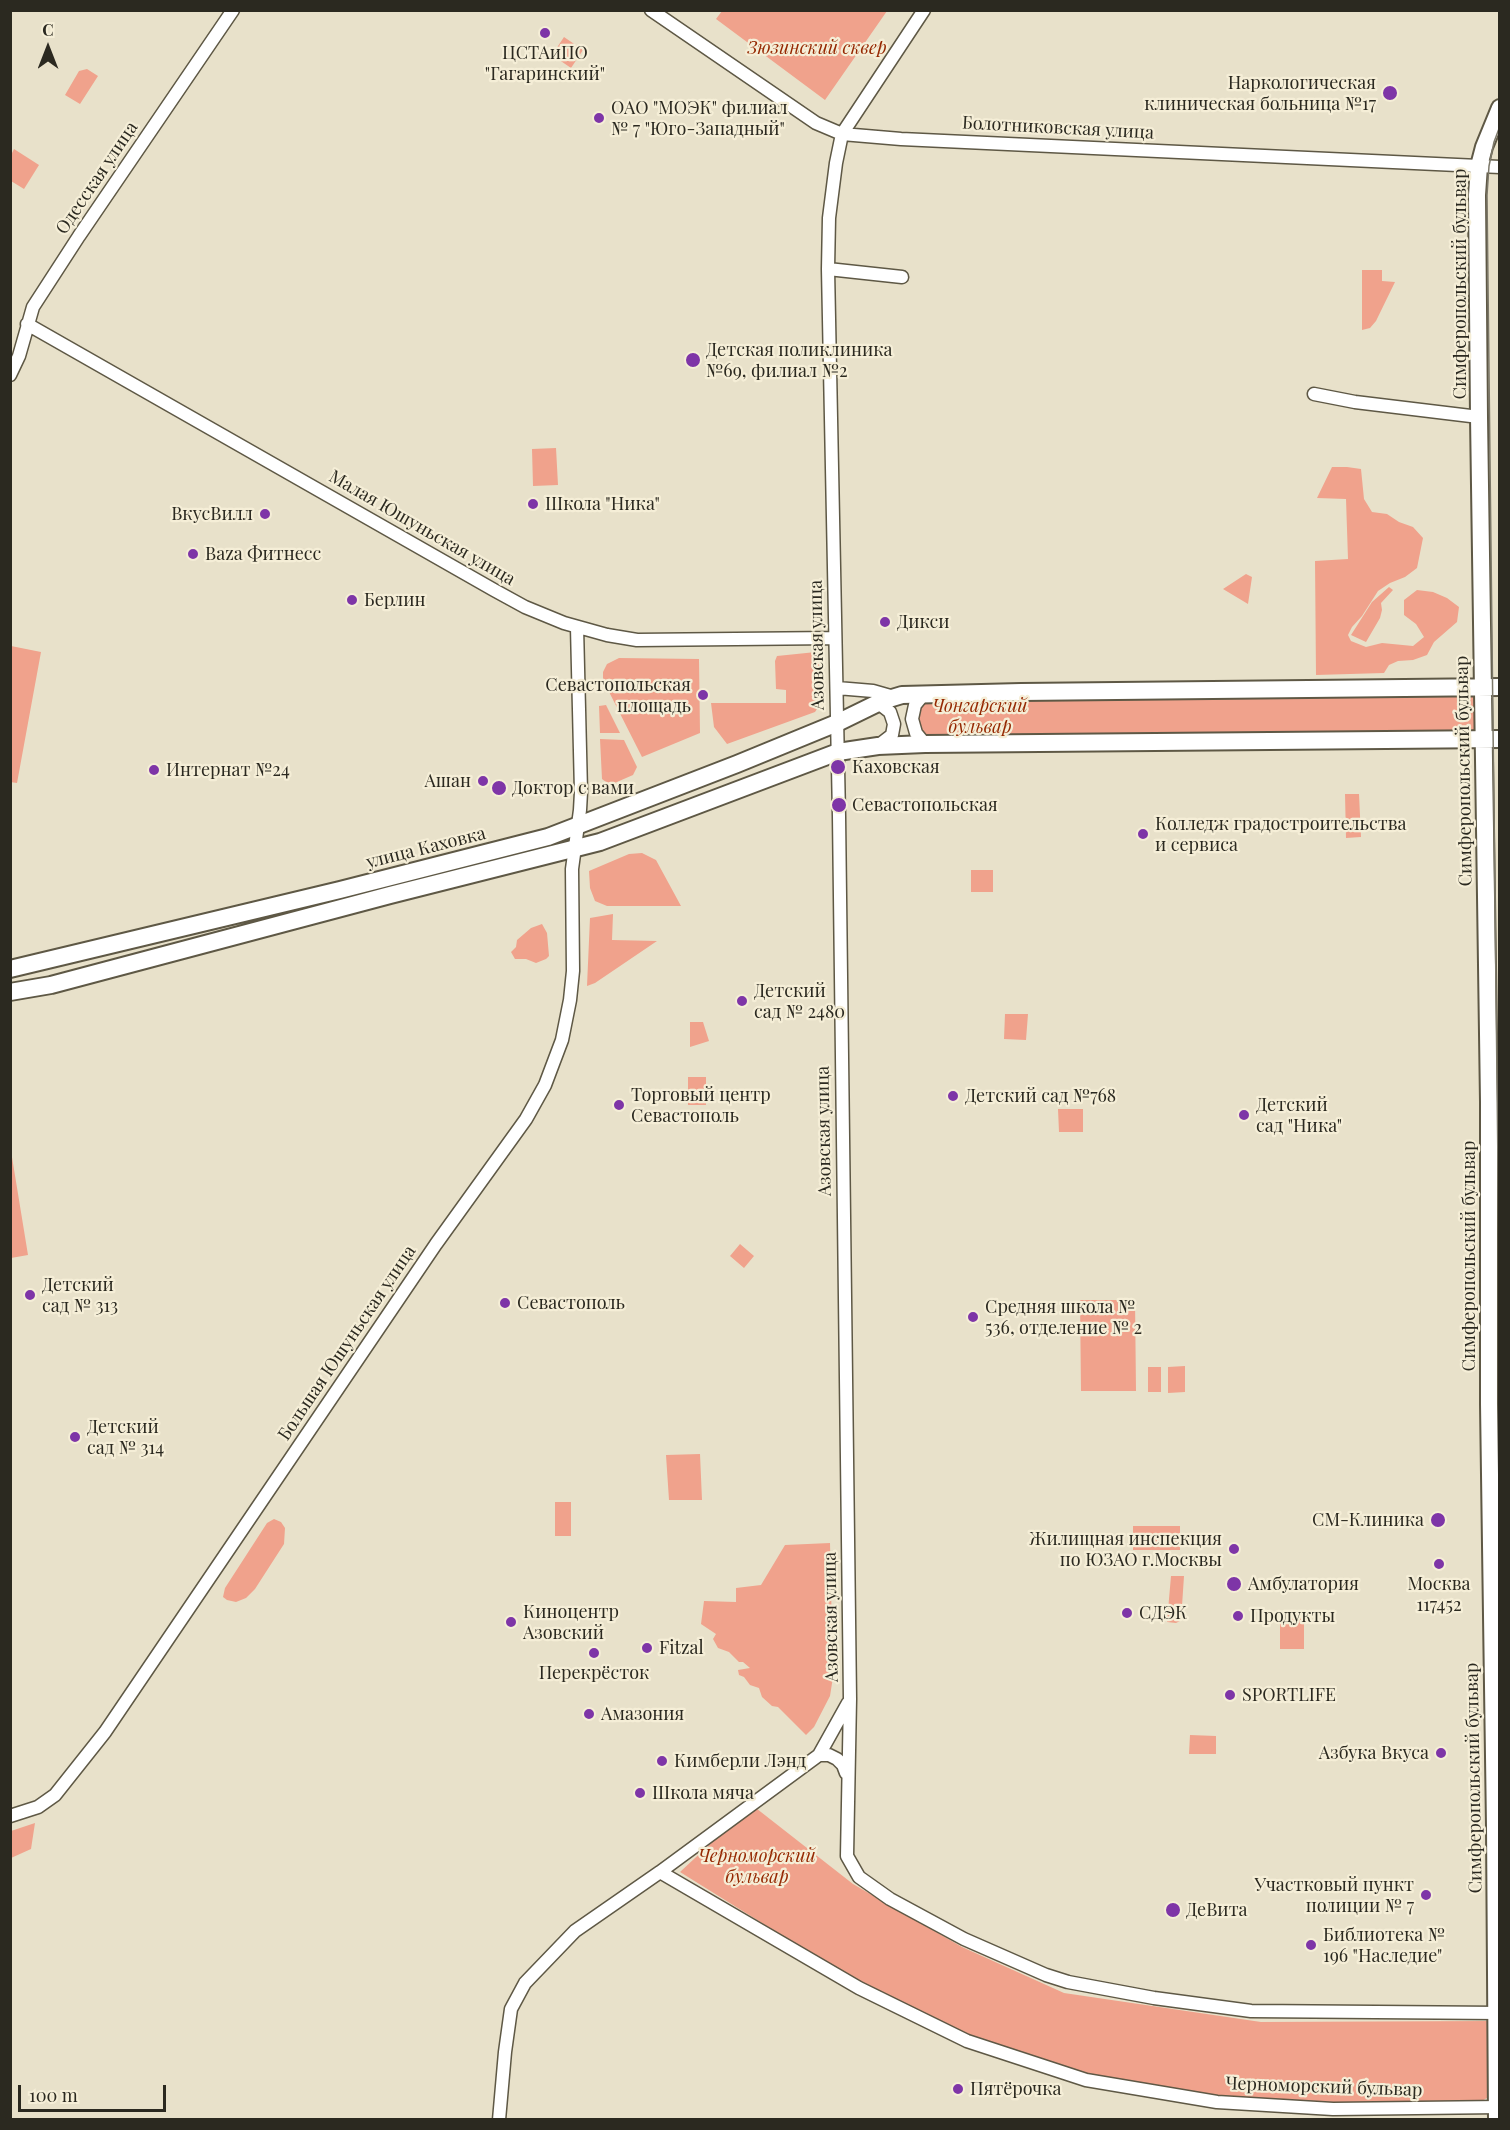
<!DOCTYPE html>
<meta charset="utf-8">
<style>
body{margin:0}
#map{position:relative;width:1510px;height:2130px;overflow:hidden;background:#e8e1ca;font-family:"Playfair Display",serif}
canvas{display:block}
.frame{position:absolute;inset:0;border:12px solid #2b2920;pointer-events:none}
.north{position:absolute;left:18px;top:18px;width:60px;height:60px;-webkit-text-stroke:4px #f5eed7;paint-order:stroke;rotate:0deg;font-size:16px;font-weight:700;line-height:24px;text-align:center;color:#2b2920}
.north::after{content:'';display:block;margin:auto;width:21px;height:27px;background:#2b2920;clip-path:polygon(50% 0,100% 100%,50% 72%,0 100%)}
.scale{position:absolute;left:18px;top:2085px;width:148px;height:27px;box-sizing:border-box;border:3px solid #2b2920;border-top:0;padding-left:8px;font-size:18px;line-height:21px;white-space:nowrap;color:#2b2920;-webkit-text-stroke:4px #f5eed7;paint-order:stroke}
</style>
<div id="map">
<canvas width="1510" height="2130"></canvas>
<div class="frame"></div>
<div class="north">С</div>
<div class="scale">100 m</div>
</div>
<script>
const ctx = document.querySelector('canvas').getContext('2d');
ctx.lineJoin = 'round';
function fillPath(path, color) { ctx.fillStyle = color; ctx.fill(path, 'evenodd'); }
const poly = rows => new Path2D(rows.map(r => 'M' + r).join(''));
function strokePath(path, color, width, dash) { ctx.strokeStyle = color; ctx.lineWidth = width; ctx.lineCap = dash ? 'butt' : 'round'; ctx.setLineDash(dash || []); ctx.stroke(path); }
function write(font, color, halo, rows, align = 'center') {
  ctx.font = font + ' "Playfair Display",serif'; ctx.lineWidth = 4.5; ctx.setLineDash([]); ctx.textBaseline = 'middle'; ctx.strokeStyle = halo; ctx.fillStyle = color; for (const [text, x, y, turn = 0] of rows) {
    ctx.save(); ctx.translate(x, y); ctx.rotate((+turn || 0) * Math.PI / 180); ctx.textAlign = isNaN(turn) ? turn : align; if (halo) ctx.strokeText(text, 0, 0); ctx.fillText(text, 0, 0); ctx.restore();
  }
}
fillPath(poly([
 [722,11,722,10,887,11,825,100,716,19],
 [564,37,583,50,571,68,552,55],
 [87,69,98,76,80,104,65,95,79,71],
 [14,149,39,165,24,189,11,181,11,155],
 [1362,270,1382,270,1382,281,1395,282,1376,321,1370,328,1362,330],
 [556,448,558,485,533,486,532,449],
 [1332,467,1347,467,1361,469,1364,499,1372,512,1387,514,1399,522,1413,527,1423,538,1417,568,1405,577,1390,583,1378,591,1362,616,1352,627,1348,635,1351,641,1366,647,1382,643,1413,646,1424,637,1416,624,1404,615,1404,600,1417,590,1433,592,1447,598,1459,607,1457,622,1434,642,1427,655,1413,660,1398,661,1389,665,1384,673,1316,675,1315,561,1348,559,1346,499,1317,498],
 [1246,574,1252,577,1248,604,1223,589],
 [1389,587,1393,590,1381,603,1382,610,1380,618,1366,642,1351,635,1372,602],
 [11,646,41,652,17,783,10,782],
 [816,652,819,658,820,701,819,706,815,712,727,744,714,727,711,703,786,703,786,690,776,689,775,661,777,656],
 [619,658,699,659,700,733,642,757,603,680,603,672,607,664],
 [1474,692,1475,730,927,736,917,725,917,708,927,697],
 [606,705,620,733,600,733,599,706],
 [600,739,624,740,637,767,633,775,610,785,602,779],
 [1345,794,1359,794,1361,837,1346,838],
 [642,853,656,860,681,906,607,906,595,901,590,888,589,871,629,854],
 [971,870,993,870,993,892,971,892],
 [613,914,612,940,657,941,595,983,587,986,590,918],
 [542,924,547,933,549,956,546,959,536,963,526,959,515,959,511,952,516,947,517,940,531,928],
 [1005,1014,1028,1014,1026,1040,1004,1039],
 [690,1022,703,1022,709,1041,690,1047],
 [688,1077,706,1077,706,1105,688,1105],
 [1058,1109,1083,1109,1083,1132,1059,1132],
 [11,1151,28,1255,11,1258,10,1258],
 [740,1244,754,1256,744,1268,730,1256],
 [1080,1300,1135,1300,1136,1391,1081,1391],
 [1185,1366,1185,1392,1168,1393,1168,1367],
 [1148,1367,1161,1367,1161,1392,1148,1392],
 [700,1454,702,1500,669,1500,666,1455],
 [555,1502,571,1502,571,1536,555,1536],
 [274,1519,281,1522,285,1528,284,1544,255,1589,246,1598,236,1602,227,1600,223,1597,225,1588,267,1523],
 [1133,1526,1180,1526,1180,1550,1133,1550],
 [830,1543,833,1677,830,1696,814,1727,806,1735,778,1707,772,1706,762,1697,759,1688,750,1685,744,1677,739,1675,738,1670,750,1668,743,1662,739,1662,729,1652,718,1648,713,1639,716,1634,701,1624,704,1601,736,1602,736,1588,761,1585,785,1545],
 [1171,1576,1184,1576,1182,1606,1180,1621,1176,1623,1167,1622],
 [1304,1618,1304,1649,1280,1649,1280,1619],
 [1190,1735,1216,1736,1216,1754,1189,1754],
 [752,1805,853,1884,962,1947,1064,1993,1261,2022,1491,2021,1491,2088,1487,2098,1480,2102,1333,2104,1217,2097,1086,2074,969,2037,860,1984,680,1872],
 [35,1823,31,1849,11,1858,11,1831]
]), '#f0a28c');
const minor = poly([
 [651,10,816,123,842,134,901,139,1500,167],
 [924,10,842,134,836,163,829,218,828,269,839,816,850,1699,847,1856,859,1877,890,1899,964,1939,1046,1975,1068,1982,1154,1998,1251,2011,1500,2013],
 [828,269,902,277],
 [27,324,494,590,525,607,564,623,607,635,637,640,834,638],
 [10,375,19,356,33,307,79,236,233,10],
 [1314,394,1355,402,1479,417],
 [837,688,873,691,894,697],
 [924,694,915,705,912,719,916,733,925,744],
 [875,704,881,705,890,712,894,724,892,735,879,745],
 [819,1755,829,1755,837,1759,843,1765,846,1773],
 [10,1816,38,1807,55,1795,105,1732,436,1244,526,1119,545,1085,562,1040,570,1000,573,971,572,869,580,810,581,792,577,627],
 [660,1872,859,1988,967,2041,1086,2080,1217,2102,1333,2109,1500,2107],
 [499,2120,505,2052,511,2009,525,1983,575,1931,660,1872,819,1755,848,1703]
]);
const major = poly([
 [10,969,340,890,548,837,737,764,837,723,882,701,902,695,1021,692,1500,687],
 [10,992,51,985,390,895,600,842,838,752,878,746,925,744,1500,739],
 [1497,2120,1495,1827,1489,1404,1489,1102,1479,417,1477,195,1479,166,1484,147,1500,108]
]);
strokePath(minor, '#5e5845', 15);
strokePath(major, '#5e5845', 20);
strokePath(minor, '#fff', 12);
strokePath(major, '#fff', 16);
strokePath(poly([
 [1500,126,1494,142,1489,166,1487,195,1500,1346]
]), '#7c7869', 1.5);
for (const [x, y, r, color] of [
 [545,33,6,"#7e35a7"],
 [1390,93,8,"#7e35a7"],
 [599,118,6,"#7e35a7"],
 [693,360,8,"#7e35a7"],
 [533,504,6,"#7e35a7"],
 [265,514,6,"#7e35a7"],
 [193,554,6,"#7e35a7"],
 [352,600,6,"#7e35a7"],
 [885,622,6,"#7e35a7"],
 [703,695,6,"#7e35a7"],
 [838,767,8,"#7e35a7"],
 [154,770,6,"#7e35a7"],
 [483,781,6,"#7e35a7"],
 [499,788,8,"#7e35a7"],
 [839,805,8,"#7e35a7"],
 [1143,834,6,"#7e35a7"],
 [742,1001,6,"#7e35a7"],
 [953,1096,6,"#7e35a7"],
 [619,1105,6,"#7e35a7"],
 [1244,1115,6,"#7e35a7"],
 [30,1295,6,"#7e35a7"],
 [505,1303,6,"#7e35a7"],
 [973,1317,6,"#7e35a7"],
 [75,1437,6,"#7e35a7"],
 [1438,1520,8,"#7e35a7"],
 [1234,1549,6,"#7e35a7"],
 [1439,1564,6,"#7e35a7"],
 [1234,1584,8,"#7e35a7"],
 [1127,1613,6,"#7e35a7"],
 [1238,1616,6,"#7e35a7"],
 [511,1622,6,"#7e35a7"],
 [647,1648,6,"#7e35a7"],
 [594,1653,6,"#7e35a7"],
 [1230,1695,6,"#7e35a7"],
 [589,1714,6,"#7e35a7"],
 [1441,1753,6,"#7e35a7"],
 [662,1761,6,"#7e35a7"],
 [640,1793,6,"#7e35a7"],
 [1426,1895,6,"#7e35a7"],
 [1173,1910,8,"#7e35a7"],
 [1311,1945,6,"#7e35a7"],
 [958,2089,6,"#7e35a7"]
]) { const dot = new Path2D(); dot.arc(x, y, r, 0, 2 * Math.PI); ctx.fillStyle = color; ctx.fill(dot); strokePath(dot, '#f5eed7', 2); }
write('italic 18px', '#952802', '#f5eed7', [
 ["Зюзинский сквер",817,48],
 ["Чонгарский",980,706],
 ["бульвар",980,727],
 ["Черноморский",757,1856],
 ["бульвар",757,1877]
]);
write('18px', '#2b2920', '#f5eed7', [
 ["ЦСТАиПО",545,53,"center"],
 ["\"Гагаринский\"",545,74,"center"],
 ["Наркологическая",1376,83,"right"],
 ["клиническая больница №17",1376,104,"right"],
 ["ОАО \"МОЭК\" филиал",611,108],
 ["№ 7 \"Юго-Западный\"",611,129],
 ["Детская поликлиника",706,350],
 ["№69, филиал №2",706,371],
 ["Школа \"Ника\"",545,504],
 ["ВкусВилл",253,514,"right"],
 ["Baza Фитнесс",205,554],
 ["Берлин",364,600],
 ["Дикси",897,622],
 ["Севастопольская",691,685,"right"],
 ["площадь",691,706,"right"],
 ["Каховская",852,767],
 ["Интернат №24",166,770],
 ["Ашан",471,781,"right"],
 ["Доктор с вами",512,788],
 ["Севастопольская",852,805],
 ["Колледж градостроительства",1155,824],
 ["и сервиса",1155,845],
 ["Детский",754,991],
 ["сад № 2480",754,1012],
 ["Торговый центр",631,1095],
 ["Севастополь",631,1116],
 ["Детский сад №768",965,1096],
 ["Детский",1256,1105],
 ["сад \"Ника\"",1256,1126],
 ["Детский",42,1285],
 ["сад № 313",42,1306],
 ["Севастополь",517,1303],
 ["Средняя школа №",985,1307],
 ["536, отделение № 2",985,1328],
 ["Детский",87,1427],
 ["сад № 314",87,1448],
 ["СМ-Клиника",1424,1520,"right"],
 ["Жилищная инспекция",1222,1539,"right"],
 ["по ЮЗАО г.Москвы",1222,1560,"right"],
 ["Амбулатория",1248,1584],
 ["Москва",1439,1584,"center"],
 ["117452",1439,1605,"center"],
 ["Киноцентр",523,1612],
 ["Азовский",523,1633],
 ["СДЭК",1139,1613],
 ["Продукты",1250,1616],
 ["Fitzal",659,1648],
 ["Перекрёсток",594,1673,"center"],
 ["SPORTLIFE",1242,1695],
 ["Амазония",601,1714],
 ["Азбука Вкуса",1429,1753,"right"],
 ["Кимберли Лэнд",674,1761],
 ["Школа мяча",652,1793],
 ["Участковый пункт",1414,1885,"right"],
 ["полиции № 7",1414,1906,"right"],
 ["ДеВита",1186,1910],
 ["Библиотека №",1323,1935],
 ["196 \"Наследие\"",1323,1956],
 ["Пятёрочка",970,2089]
], 'left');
write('18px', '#2b2920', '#f5eed7', [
 ["Болотниковская улица",1058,128,3],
 ["Одесская улица",97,178,-56],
 ["Симферопольский бульвар",1460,284,-90],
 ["Малая Юшуньская улица",422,528,30],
 ["Азовская улица",817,645,-91],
 ["Симферопольский бульвар",1464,771,-91],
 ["улица Каховка",426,848,-14],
 ["Азовская улица",824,1131,-91],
 ["Симферопольский бульвар",1469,1256,-90],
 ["Большая Юшуньская улица",347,1343,-56],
 ["Азовская улица",831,1617,-91],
 ["Симферопольский бульвар",1474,1778,-91],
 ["Черноморский бульвар",1324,2087,2]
]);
</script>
